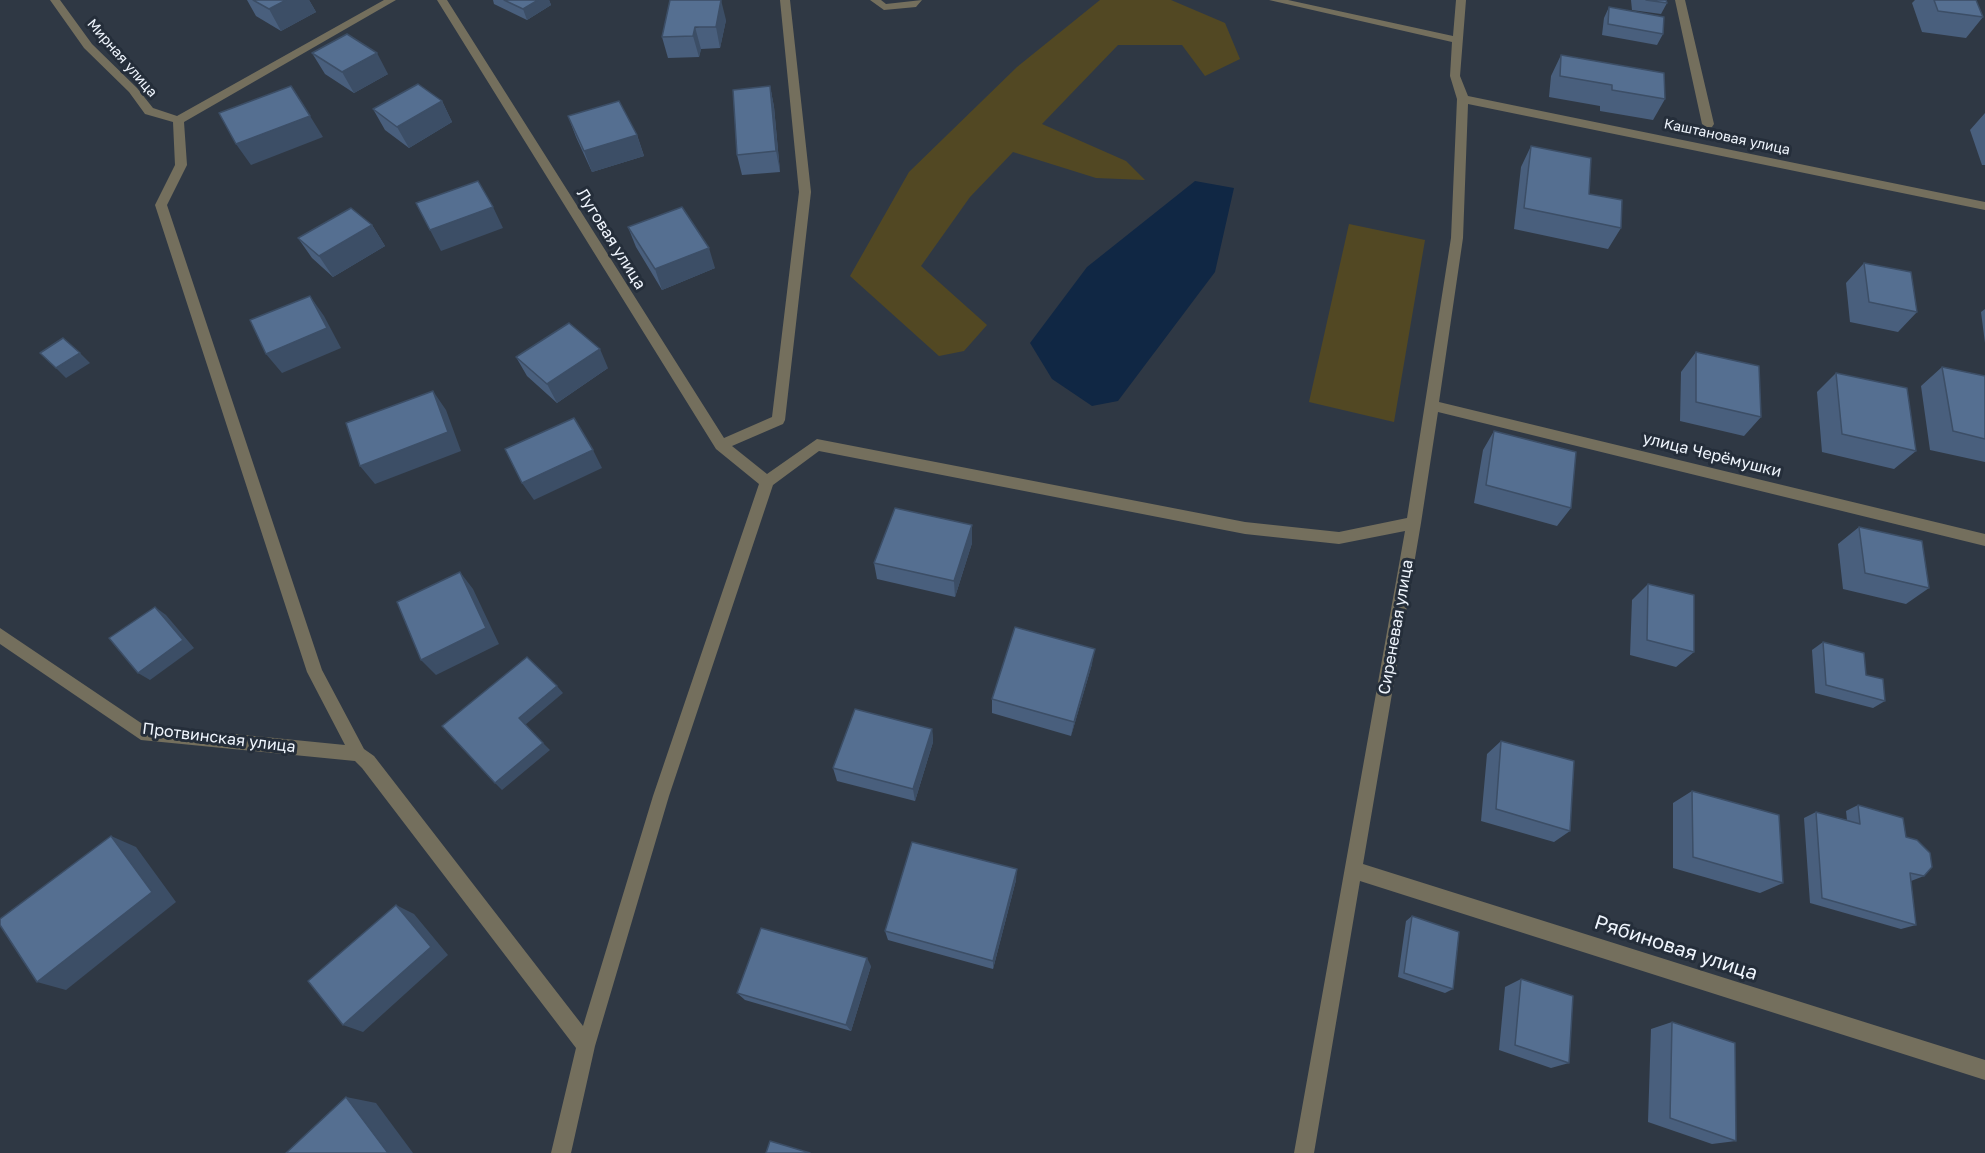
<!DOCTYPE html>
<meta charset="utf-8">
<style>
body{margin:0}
canvas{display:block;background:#2f3844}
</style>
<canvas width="1985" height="1153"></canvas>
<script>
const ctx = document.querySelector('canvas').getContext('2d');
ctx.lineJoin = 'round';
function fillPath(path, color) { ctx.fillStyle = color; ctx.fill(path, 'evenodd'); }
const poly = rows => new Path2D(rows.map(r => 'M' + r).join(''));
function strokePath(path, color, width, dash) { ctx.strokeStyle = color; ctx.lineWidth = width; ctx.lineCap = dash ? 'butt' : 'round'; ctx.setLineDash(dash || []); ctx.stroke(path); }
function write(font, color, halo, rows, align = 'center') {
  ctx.font = font + ' "Golos Text",sans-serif'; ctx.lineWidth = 6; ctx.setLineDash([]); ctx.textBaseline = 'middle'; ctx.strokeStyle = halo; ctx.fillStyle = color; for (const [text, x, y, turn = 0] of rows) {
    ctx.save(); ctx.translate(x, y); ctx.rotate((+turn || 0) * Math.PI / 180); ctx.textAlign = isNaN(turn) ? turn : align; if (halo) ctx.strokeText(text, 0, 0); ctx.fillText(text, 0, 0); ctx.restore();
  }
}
fillPath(poly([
 [1100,0,1171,0,1225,23,1240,59,1205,76,1182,45,1118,45,1042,124,1126,161,1145,180,1096,178,1013,152,970,197,921,266,987,325,964,351,939,356,850,276,909,172,1017,67],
 [1349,224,1425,240,1394,422,1309,402]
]), '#524823');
fillPath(poly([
 [1195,181,1234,188,1215,272,1118,401,1092,406,1052,379,1030,343,1087,267]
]), '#102744');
fillPath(poly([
 [50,0,60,0,92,44,137,88,153,108,177,116,384,0,396,0,184,122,187,165,167,205,322,670,364,749,374,756,583,1026,653,796,759,484,716,449,437,0,447,0,724,438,772,417,799,192,780,0,790,0,811,192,785,420,783,424,732,446,767,474,817,439,1245,522,1339,532,1407,518,1451,238,1457,99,1450,76,1452,42,1269,0,1288,0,1453,36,1456,0,1466,0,1460,76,1468,96,1985,202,1985,210,1468,104,1463,238,1439,402,1985,534,1985,546,1438,412,1421,523,1363,864,1985,1060,1985,1080,1360,881,1314,1153,1294,1153,1405,531,1339,544,1245,534,819,451,773,485,669,796,595,1046,571,1153,551,1153,576,1048,362,768,355,761,141,740,0,644,0,628,144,725,345,745,307,672,155,205,175,165,173,122,145,114,129,92,84,48,50,0],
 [870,0,881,0,886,4,922,0,916,7,884,10,870,0],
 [1675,0,1685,0,1714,124,1712,127,1708,128,1702,124,1675,0]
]), '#746f5d');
fillPath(poly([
 [247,0,309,0,316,12,281,31,256,16],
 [493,0,549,0,551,5,527,20,494,4],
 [1631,0,1666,0,1667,3,1661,14,1632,10],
 [1915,0,1976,0,1983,17,1966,38,1922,32,1912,3],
 [1609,7,1663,34,1657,45,1602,35,1604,18],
 [726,20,720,48,701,49,699,57,668,58,662,37],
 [312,53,388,74,354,93,325,74],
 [1561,55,1665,99,1653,120,1600,111,1600,106,1549,97,1551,76],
 [770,86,774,107,780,172,742,175,737,155],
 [442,101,452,122,409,148,385,130,373,109],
 [1985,113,1985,165,1982,165,1970,130],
 [568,116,637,135,644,156,592,172,576,137],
 [1531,146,1589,194,1621,228,1608,249,1514,229,1521,167],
 [372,225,385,246,333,277,312,258,298,238],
 [628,227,715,268,662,290,636,247],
 [1864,263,1917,312,1898,332,1850,322,1846,283],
 [1985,309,1985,343,1981,312],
 [1696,352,1761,417,1744,436,1680,421,1681,372],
 [516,357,608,368,557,403,527,376],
 [1942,367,1985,376,1985,462,1930,450,1921,386],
 [1836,373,1916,451,1894,469,1822,452,1817,392],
 [1494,431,1571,508,1557,526,1474,503,1483,450],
 [1859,527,1929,588,1906,604,1843,589,1838,544],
 [972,543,955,597,877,579,874,563],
 [1648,584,1694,652,1676,667,1630,655,1632,600],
 [1823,642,1866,675,1885,701,1873,708,1815,693,1812,650],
 [1092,664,1071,736,992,713,992,699],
 [932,729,933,742,915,801,837,781,833,768],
 [1501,741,1570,831,1554,842,1481,821,1487,754],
 [1692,791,1783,883,1760,893,1673,868,1673,803],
 [1858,805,1906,837,1924,876,1911,881,1916,925,1901,929,1810,903,1804,818,1816,812,1847,820,1846,811],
 [1016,880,993,969,888,940,885,931],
 [1412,916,1453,989,1445,993,1398,977,1406,921],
 [871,966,851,1031,745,1000,737,993],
 [1521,979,1569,1063,1551,1068,1499,1050,1505,987],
 [1672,1022,1736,1141,1712,1144,1648,1122,1651,1029]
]), '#495f7d');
fillPath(poly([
 [286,0,309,0,316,12,281,31,269,9],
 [538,0,549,0,551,5,527,20,523,9],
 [721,0,726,20,720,48,716,27],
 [695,27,701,49,699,57,693,36],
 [377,53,388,74,354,93,342,72],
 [770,86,774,107,780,172,776,151],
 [442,101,452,122,409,148,397,127],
 [310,116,323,137,251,165,236,144],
 [637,135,644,156,592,172,584,151],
 [493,207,503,228,441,251,430,230],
 [372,225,385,246,333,277,319,256],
 [709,248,715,268,662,290,655,269],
 [310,296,324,316,341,348,282,373,266,354],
 [600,349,608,368,557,403,547,384],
 [80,353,90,363,66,378,56,368],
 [433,391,446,410,461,451,375,484,360,466],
 [593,450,602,468,534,500,522,483],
 [972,525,972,543,955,597,954,581],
 [460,572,473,589,499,644,436,675,421,660],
 [155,607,166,615,194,648,150,680,138,673],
 [1095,649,1092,664,1071,736,1074,722],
 [557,686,563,693,525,725,519,718],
 [932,729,933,742,915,801,913,789],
 [543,743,550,750,502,790,495,783],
 [111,836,136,847,176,902,66,990,37,982],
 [1017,869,1016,880,993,969,993,961],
 [396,905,414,914,448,955,363,1032,343,1025],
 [867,958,871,966,851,1031,846,1025],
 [346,1097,376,1103,413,1153,388,1153]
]), '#3c4e66');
const building = poly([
 [253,0,286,0,269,9,253,0],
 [504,0,538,0,523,9,504,0],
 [670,0,721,0,716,27,695,27,693,36,662,37,670,0],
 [1646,0,1666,0,1667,3,1646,0],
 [1934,0,1976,0,1983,17,1938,11,1934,0],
 [1609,7,1664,17,1663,34,1608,24,1609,7],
 [347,34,377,53,342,72,312,53,347,34],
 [1561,55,1664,73,1665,99,1612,90,1612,85,1560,76,1561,55],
 [418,84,442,101,397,127,373,109,418,84],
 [291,86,310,116,236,144,219,113,291,86],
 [770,86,776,151,737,155,733,90,770,86],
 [619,101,637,135,584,151,568,116,619,101],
 [1531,146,1591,158,1589,194,1622,200,1621,228,1524,208,1531,146],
 [478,181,493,207,430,230,416,203,478,181],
 [682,207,709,248,655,269,628,227,682,207],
 [351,208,372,225,319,256,298,238,351,208],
 [1864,263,1911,272,1917,312,1869,302,1864,263],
 [310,296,327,328,266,354,250,320,310,296],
 [569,323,600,349,547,384,516,357,569,323],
 [63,338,80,353,56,368,40,353,63,338],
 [1696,352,1759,366,1761,417,1696,402,1696,352],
 [1942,367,1985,376,1985,439,1953,431,1942,367],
 [1836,373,1907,388,1916,451,1842,434,1836,373],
 [433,391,448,432,360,466,346,423,433,391],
 [574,418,593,450,522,483,505,449,574,418],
 [1494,431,1576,452,1571,508,1486,485,1494,431],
 [895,508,972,525,954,581,874,563,895,508],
 [1859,527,1922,541,1929,588,1865,573,1859,527],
 [460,572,486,628,421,660,397,602,460,572],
 [1648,584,1694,595,1694,652,1647,640,1648,584],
 [155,607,183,640,138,673,109,638,155,607],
 [1015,627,1095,649,1074,722,992,699,1015,627],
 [1823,642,1864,653,1866,675,1883,679,1885,701,1826,685,1823,642],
 [527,657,557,686,519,718,543,743,495,783,442,726,527,657],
 [855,709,932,729,913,789,833,768,855,709],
 [1501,741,1574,761,1570,831,1496,809,1501,741],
 [1692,791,1779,815,1783,883,1693,857,1692,791],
 [1858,805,1903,818,1906,837,1917,840,1930,853,1932,867,1924,876,1910,873,1916,925,1822,898,1816,812,1860,824,1858,805],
 [111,836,152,892,37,982,0,925,0,919,111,836],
 [912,842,1017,869,993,961,885,931,912,842],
 [396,905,431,947,343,1025,308,981,396,905],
 [1412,916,1459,932,1453,989,1404,973,1412,916],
 [761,928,867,958,846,1025,737,993,761,928],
 [1521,979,1573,996,1569,1063,1515,1045,1521,979],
 [1672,1022,1735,1043,1736,1141,1670,1118,1672,1022],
 [346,1097,388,1153,286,1153,346,1097],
 [770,1141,810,1153,766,1153,770,1141]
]);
fillPath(building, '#556f91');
strokePath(building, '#3c4e66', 1.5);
write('14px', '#eff5fd', '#252e3a', [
 ["Мирная улица",122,58,49],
 ["Каштановая улица",1727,137,12]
]);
write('16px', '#eff5fd', '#252e3a', [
 ["Луговая улица",611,239,58],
 ["улица Черёмушки",1712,455,14],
 ["Сиреневая улица",1396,627,-80],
 ["Протвинская улица",219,738,7]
]);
write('20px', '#eff5fd', '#252e3a', [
 ["Рябиновая улица",1676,948,18]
]);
</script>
